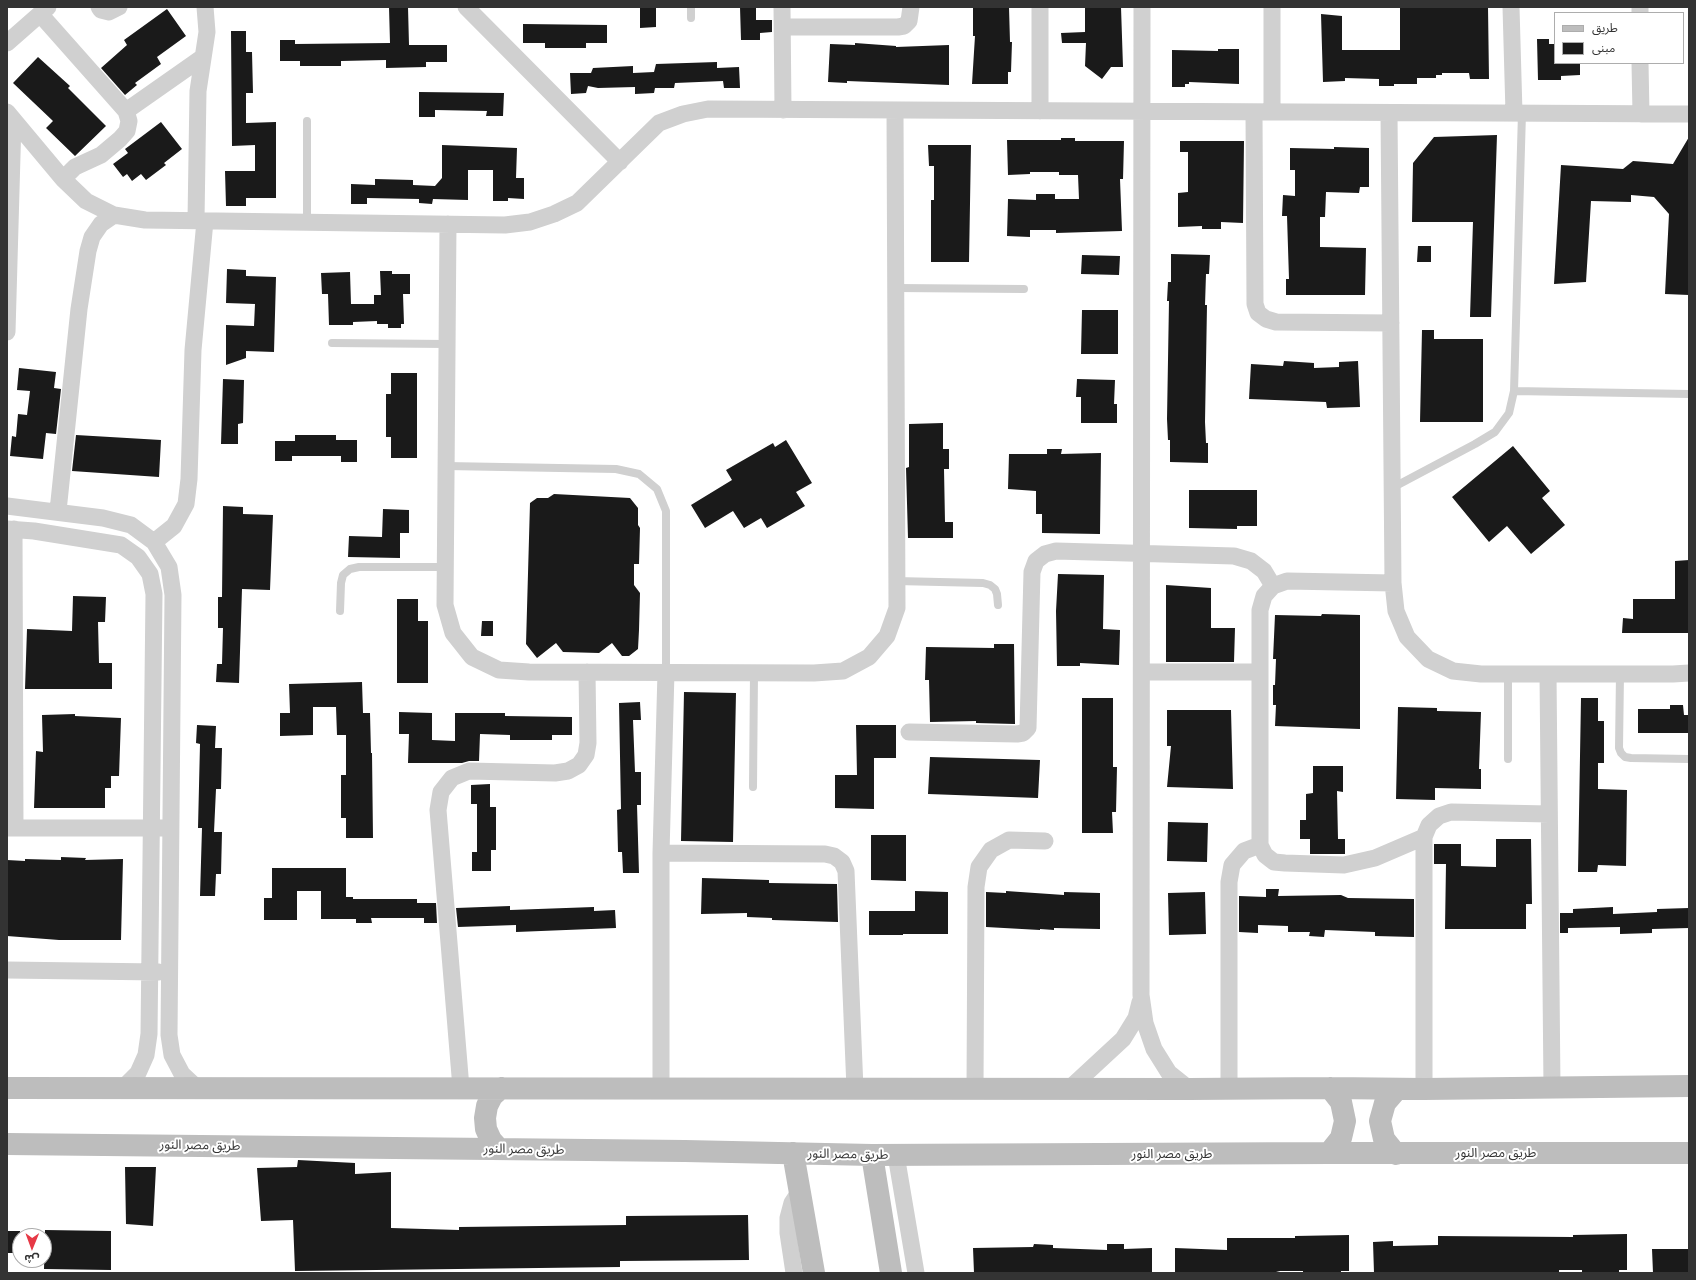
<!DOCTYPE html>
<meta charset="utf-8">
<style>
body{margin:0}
#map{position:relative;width:1696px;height:1280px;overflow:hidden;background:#fff;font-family:Lato,"Noto Sans Arabic",sans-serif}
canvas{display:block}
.frame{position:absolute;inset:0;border:8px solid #333;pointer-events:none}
.legend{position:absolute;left:1554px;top:12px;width:130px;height:52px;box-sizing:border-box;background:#fff;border:1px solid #adadad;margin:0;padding:5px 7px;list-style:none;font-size:12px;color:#333}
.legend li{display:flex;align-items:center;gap:8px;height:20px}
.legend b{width:20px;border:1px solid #adadad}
.north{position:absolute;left:12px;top:1228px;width:40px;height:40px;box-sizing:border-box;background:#fff;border:1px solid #adadad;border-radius:50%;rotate:181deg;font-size:11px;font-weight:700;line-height:16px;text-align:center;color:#333}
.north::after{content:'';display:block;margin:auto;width:14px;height:18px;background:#e63946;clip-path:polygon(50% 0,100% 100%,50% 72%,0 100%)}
</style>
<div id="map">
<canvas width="1696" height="1280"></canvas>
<div class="frame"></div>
<ul class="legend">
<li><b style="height:5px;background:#bdbdbd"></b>طريق</li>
<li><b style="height:11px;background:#1a1a1a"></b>مبنى</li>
</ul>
<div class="north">ش</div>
</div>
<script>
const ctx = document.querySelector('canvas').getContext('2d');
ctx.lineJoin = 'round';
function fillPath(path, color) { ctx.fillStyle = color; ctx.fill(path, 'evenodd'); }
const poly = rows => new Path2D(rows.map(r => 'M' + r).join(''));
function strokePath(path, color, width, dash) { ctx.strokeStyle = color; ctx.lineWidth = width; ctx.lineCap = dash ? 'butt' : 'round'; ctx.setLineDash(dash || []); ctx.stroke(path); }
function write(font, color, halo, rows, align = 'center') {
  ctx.font = font + ' Lato,"Noto Sans Arabic",sans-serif'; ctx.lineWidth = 4; ctx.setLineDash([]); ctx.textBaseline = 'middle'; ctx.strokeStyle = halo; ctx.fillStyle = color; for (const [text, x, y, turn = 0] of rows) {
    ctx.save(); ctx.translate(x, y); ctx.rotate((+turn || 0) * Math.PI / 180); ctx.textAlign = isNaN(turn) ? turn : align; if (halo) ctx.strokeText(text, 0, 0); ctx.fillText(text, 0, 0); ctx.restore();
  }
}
fillPath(poly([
 [389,7,408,7,409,45,447,45,447,62,426,62,426,67,386,68,386,60,341,61,341,66,300,66,300,61,280,61,280,40,295,40,295,44,390,43],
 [640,7,656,7,656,27,640,28],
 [740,7,756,7,756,20,772,20,772,32,760,33,760,40,741,40],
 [973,7,1009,7,1010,42,1012,42,1011,72,1008,72,1008,84,972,84,975,36,973,36],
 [1085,7,1121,7,1123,67,1111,67,1102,79,1085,66,1086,43,1062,43,1061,33,1085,32],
 [1400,7,1488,7,1489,79,1470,79,1469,73,1442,73,1442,75,1436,75,1436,78,1417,78,1417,84,1394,84,1394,86,1379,86,1379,79,1345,78,1345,81,1323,82,1321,14,1342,16,1342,50,1400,50],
 [167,9,186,36,157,57,161,64,135,83,137,85,125,95,101,68,127,45,124,40],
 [523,24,607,25,607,43,586,43,586,48,545,48,545,43,523,43],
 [231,31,246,31,246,52,252,52,253,93,246,93,246,123,276,122,276,198,246,198,246,206,226,206,225,171,255,171,255,145,232,146],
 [1537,39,1549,39,1549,44,1555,44,1555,63,1580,63,1580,75,1561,76,1561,80,1538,80],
 [855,43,896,46,896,47,949,45,949,85,847,81,847,83,828,82,830,44,855,45],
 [1218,49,1239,49,1239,84,1189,82,1189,84,1185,84,1185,87,1172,87,1172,50,1218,51],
 [38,57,70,86,68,88,106,126,75,156,46,128,53,121,13,83],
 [717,62,717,68,739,67,740,88,724,88,723,81,675,83,674,88,655,88,654,93,635,94,635,87,598,88,588,86,586,93,571,94,570,73,591,73,593,68,633,66,633,73,654,72,656,64],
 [419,92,504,93,503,116,486,116,487,111,435,110,435,117,419,117],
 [161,122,182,149,164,163,166,165,146,180,141,174,132,181,127,174,123,177,113,164,128,153,125,149],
 [1497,135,1491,317,1470,317,1473,222,1412,222,1413,163,1434,137],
 [1689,137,1689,295,1665,294,1669,214,1654,197,1631,195,1631,202,1591,201,1586,282,1554,284,1561,165,1623,169,1633,161,1673,164],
 [1061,138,1075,138,1075,141,1124,141,1123,179,1120,179,1122,231,1056,233,1056,230,1030,230,1030,237,1007,236,1008,199,1036,200,1036,194,1055,194,1055,199,1079,199,1078,175,1059,175,1059,172,1030,172,1030,174,1008,175,1007,140,1061,140],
 [1180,141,1244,141,1243,223,1221,222,1221,229,1202,229,1202,226,1178,227,1178,193,1188,192,1188,152,1180,152],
 [442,145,517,148,516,178,524,178,524,199,508,198,508,201,493,201,493,170,468,170,468,200,433,199,432,204,419,203,419,199,367,198,367,204,351,204,351,184,375,185,375,179,413,180,413,185,435,186,442,178],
 [928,145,971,145,969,262,931,262,931,200,934,200,934,166,929,166],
 [1334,147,1369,148,1369,187,1360,187,1359,193,1326,192,1325,217,1320,217,1320,247,1366,248,1365,295,1286,295,1286,279,1289,279,1287,216,1282,216,1283,195,1295,196,1295,170,1290,170,1290,148,1334,149],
 [1418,246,1431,246,1431,262,1417,262],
 [1171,254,1210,255,1209,274,1206,274,1205,305,1207,305,1205,422,1206,443,1208,443,1208,463,1170,462,1170,440,1168,440,1167,419,1169,301,1167,301,1168,282,1171,282],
 [1082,255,1120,256,1119,275,1081,274],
 [227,269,246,270,246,276,276,277,274,352,246,351,246,358,226,365,226,325,254,326,255,304,226,303],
 [380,271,392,271,392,274,410,274,410,294,403,294,404,324,401,324,401,328,388,328,388,324,377,324,377,321,353,322,353,325,329,325,328,294,322,294,321,273,350,272,351,304,374,304,374,295,381,295],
 [1082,310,1118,310,1118,354,1081,354],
 [1422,330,1434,330,1434,339,1483,339,1483,422,1420,422],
 [1284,361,1314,363,1314,368,1339,367,1339,362,1358,361,1360,407,1327,408,1326,402,1249,399,1251,364,1283,366],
 [19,368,56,372,54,388,61,389,56,434,46,433,43,459,10,456,12,436,16,437,18,414,27,415,30,391,17,390],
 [391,373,417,373,417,458,391,458,391,437,386,437,386,394,391,394],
 [223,379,244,380,243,423,238,424,238,444,221,444],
 [1077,379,1115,380,1114,404,1117,404,1117,423,1081,423,1081,397,1076,397],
 [943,423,943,449,949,449,949,469,944,469,945,522,953,522,953,538,908,538,906,468,909,467,909,424],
 [76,435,161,440,159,477,72,471],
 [295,435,336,435,336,440,357,440,357,462,341,462,341,456,292,456,292,461,275,461,275,441,295,441],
 [786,440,812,483,796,492,805,506,767,528,761,518,744,528,733,511,705,528,691,505,732,480,726,470,773,443,775,447],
 [1513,446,1550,491,1542,498,1565,525,1531,554,1507,526,1489,542,1452,497],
 [1047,449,1062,449,1061,454,1101,453,1100,534,1042,533,1042,514,1036,514,1036,491,1008,489,1009,454,1047,454],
 [1189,490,1257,490,1257,526,1237,526,1237,529,1189,528],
 [554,494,630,498,638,508,638,525,640,528,639,564,634,564,634,585,640,593,639,630,638,649,629,656,622,656,612,643,599,653,563,652,556,643,537,658,526,644,530,503,537,498,548,498],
 [223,506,243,507,243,514,273,515,270,590,242,589,239,683,216,682,217,664,222,664,223,628,218,628,218,597,222,597],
 [383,509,409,510,409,533,400,533,400,558,348,557,349,536,382,537],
 [1689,560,1689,633,1622,633,1623,618,1633,619,1633,599,1675,599,1675,561],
 [1058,574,1104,575,1103,629,1120,630,1119,665,1080,663,1080,666,1057,666,1056,611],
 [1166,585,1211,588,1211,628,1235,628,1234,662,1166,662],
 [73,596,106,597,105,622,98,622,99,663,112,663,112,689,25,689,27,629,72,631],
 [397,599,418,599,418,621,428,621,428,683,397,683],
 [1322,614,1360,615,1360,729,1275,726,1276,705,1273,705,1273,685,1275,685,1276,659,1273,659,1275,615,1321,616],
 [482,621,493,621,493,636,481,636],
 [994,644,1014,644,1015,724,976,723,976,721,930,722,929,680,925,680,926,647,994,648],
 [362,682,363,713,370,713,371,753,372,753,373,838,346,838,346,818,341,818,341,775,346,775,346,735,337,735,336,707,313,707,313,735,280,736,280,713,290,713,289,684],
 [684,692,736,693,733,842,681,841],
 [1082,698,1113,698,1113,767,1117,767,1116,812,1112,812,1113,833,1082,833],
 [1581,698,1598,698,1598,721,1604,721,1604,763,1598,763,1598,789,1627,790,1626,866,1598,865,1597,872,1578,872],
 [640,702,641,720,633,720,635,772,641,772,641,805,637,805,639,873,623,873,622,852,618,852,617,810,621,809,619,703],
 [1670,705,1683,705,1684,715,1689,715,1689,733,1638,733,1638,709,1670,709],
 [1398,707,1437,708,1437,711,1481,712,1479,769,1481,769,1481,789,1435,788,1435,800,1396,799],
 [1167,710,1231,710,1233,789,1167,787,1171,746,1167,746],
 [399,712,432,713,432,740,455,741,455,713,505,713,505,716,572,717,572,735,552,735,552,740,510,740,510,735,480,734,479,761,469,761,462,763,408,763,409,734,399,734],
 [75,714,75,716,121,718,119,776,111,776,111,788,105,788,105,808,34,808,36,751,43,752,42,715],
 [197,725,216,726,215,748,222,748,221,789,216,789,214,832,222,832,221,874,216,874,215,896,200,896,202,828,198,828,200,744,196,743],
 [856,725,896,725,896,758,874,758,874,809,835,808,835,775,857,775],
 [930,757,1040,760,1038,798,928,794],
 [1313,766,1343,766,1343,792,1337,791,1338,839,1345,839,1345,854,1310,854,1310,839,1300,839,1300,820,1306,820,1306,794,1313,793],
 [490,784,490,807,496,807,496,850,491,850,491,871,472,871,472,852,477,852,477,804,471,804,471,785],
 [1168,822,1208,823,1207,862,1167,861],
 [871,835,906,835,906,881,871,880],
 [1496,839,1531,839,1532,904,1526,904,1526,929,1445,929,1446,864,1434,864,1434,844,1461,844,1461,866,1496,867],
 [61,857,86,858,85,860,123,859,121,940,59,940,7,936,7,860,25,861,25,859,61,860],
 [272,868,346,868,346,897,353,897,353,899,417,899,417,903,436,903,437,923,424,923,424,918,371,918,372,923,356,923,356,919,321,919,321,891,297,891,297,920,264,920,264,898,272,898],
 [702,878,769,880,769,883,837,884,838,922,772,920,772,918,747,917,747,913,701,914],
 [1266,889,1279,889,1278,896,1341,895,1348,898,1414,899,1414,937,1375,936,1375,932,1325,930,1324,937,1309,936,1310,932,1288,932,1288,926,1258,925,1258,933,1239,932,1239,896,1266,897],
 [915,891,948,892,948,934,903,934,903,935,869,935,869,911,915,911],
 [1006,891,1064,895,1064,892,1100,893,1100,929,1054,928,1054,930,1040,929,1040,930,986,927,986,892,1006,893],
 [1205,892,1206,934,1169,935,1168,893],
 [510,906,510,910,594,907,594,911,615,910,616,928,516,932,516,925,458,927,456,908],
 [1613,907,1613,914,1657,912,1657,909,1689,908,1689,928,1652,929,1652,933,1620,934,1620,927,1568,928,1568,933,1560,933,1560,913,1573,913,1573,909],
 [298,1160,355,1163,355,1174,391,1172,391,1228,459,1230,459,1227,626,1225,626,1216,748,1215,749,1260,620,1261,620,1267,295,1271,293,1220,261,1221,257,1168,297,1167],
 [125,1167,156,1167,153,1226,126,1224],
 [45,1230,111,1231,111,1270,44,1269],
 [7,1231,20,1231,20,1253,7,1253],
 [1627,1234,1627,1270,1619,1270,1619,1273,1582,1273,1582,1270,1559,1270,1559,1273,1374,1273,1373,1242,1393,1241,1393,1246,1438,1245,1438,1236,1573,1237,1573,1235],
 [1349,1235,1349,1271,1341,1271,1341,1273,1303,1273,1303,1271,1280,1271,1272,1273,1175,1273,1175,1248,1227,1250,1227,1238,1295,1238,1295,1236],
 [1034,1244,1053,1245,1053,1248,1107,1250,1107,1244,1124,1244,1124,1249,1152,1248,1152,1273,974,1273,973,1248,1033,1247],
 [1652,1249,1689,1249,1689,1273,1653,1273]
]), '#1a1a1a');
strokePath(poly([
 [691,7,691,18],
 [307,121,307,222],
 [896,288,1024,289],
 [332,343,447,344],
 [1514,391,1689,394],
 [446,466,616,469,639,474,657,489,666,511,666,672],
 [1392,488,1475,444,1495,432,1509,413,1514,391,1522,113],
 [896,581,983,583,990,585,995,589,997,594,998,605],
 [340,611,341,583,343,575,350,569,359,567,445,567],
 [1508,674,1508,759],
 [1620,674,1619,748,1621,753,1625,757,1631,758,1689,759],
 [753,787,754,673]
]), '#d0d0d0', 8);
strokePath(poly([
 [99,7,101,10,109,12,119,7],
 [466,7,620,162],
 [782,7,783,110],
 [1040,7,1040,111],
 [1142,7,1141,995,1145,1023,1154,1049,1169,1073,1189,1089],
 [1511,7,1514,113],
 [1640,7,1640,13],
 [40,14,126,111,129,121,127,131,120,139,101,155,75,167,63,179],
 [783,27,898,27,904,26,909,21,911,7],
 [7,43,48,7],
 [1640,63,1641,114],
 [126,111,203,57],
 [7,112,63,179,86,201,114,215,145,220,505,225,530,222,554,214,577,203,659,123,683,114,708,109,1689,114],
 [1254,112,1255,304,1258,313,1266,319,1276,322,1391,323],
 [1272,112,1272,7],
 [1389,113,1393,583,1396,611,1407,637,1428,659,1453,671,1481,674,1673,674,1689,673],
 [196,220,198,91,207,32,205,7],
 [448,224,445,605,453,633,472,657,499,670,529,672,814,673,843,671,869,657,887,636,897,608,895,110],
 [7,332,13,120],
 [7,506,103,518,131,525,154,542,169,567,173,595,169,1035,172,1055,182,1074,197,1088],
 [58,511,79,309,88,251,92,237,101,224,114,215],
 [7,529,34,531,121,545,138,557,150,574,154,594,149,1034,146,1055,138,1073,123,1088],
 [14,529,15,828],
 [154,542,174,526,186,504,189,479,193,350,205,221],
 [1393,583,1287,581,1273,586,1264,596,1260,610,1260,845,1265,855,1274,862,1285,863,1344,865,1375,858,1424,837],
 [1142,672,1260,672],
 [1548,674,1552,1088],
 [909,732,1017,734,1023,733,1028,728,1032,572,1036,561,1045,554,1056,551,1234,556,1251,561,1264,571,1273,586],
 [7,828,163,828],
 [661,853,825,854,834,856,842,862,846,871,855,1089],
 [7,970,159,972],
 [461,1088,438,810,441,792,452,778,469,771,555,773,568,771,579,765,586,755,588,743,587,672],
 [661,1089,661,853,666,672],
 [975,1089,976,887,979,867,991,850,1009,840,1045,841],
 [1069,1089,1123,1039,1136,1018,1140,1002],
 [1229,1089,1229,882,1232,865,1244,851,1260,845],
 [1424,1089,1424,837,1429,825,1439,816,1451,812,1549,814],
 [896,1155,916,1273],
 [794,1273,788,1233,788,1218,792,1203,800,1191]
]), '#d0d0d0', 17);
strokePath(poly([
 [7,1088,1189,1089,1330,1088,1424,1089,1689,1086],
 [7,1144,685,1151,872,1155,1329,1153,1689,1153],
 [499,1149,491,1140,486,1129,485,1118,487,1106,492,1096,501,1088],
 [793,1153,814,1273],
 [1329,1153,1341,1138,1345,1121,1341,1102,1330,1088],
 [1396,1154,1384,1139,1380,1121,1385,1103,1397,1089],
 [872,1155,891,1273]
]), '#bdbdbd', 22);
write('13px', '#333', '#fff', [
 ["طريق مصر النور",200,1145,1],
 ["طريق مصر النور",524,1149,1],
 ["طريق مصر النور",1496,1153],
 ["طريق مصر النور",848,1154,1],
 ["طريق مصر النور",1172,1154]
]);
</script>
